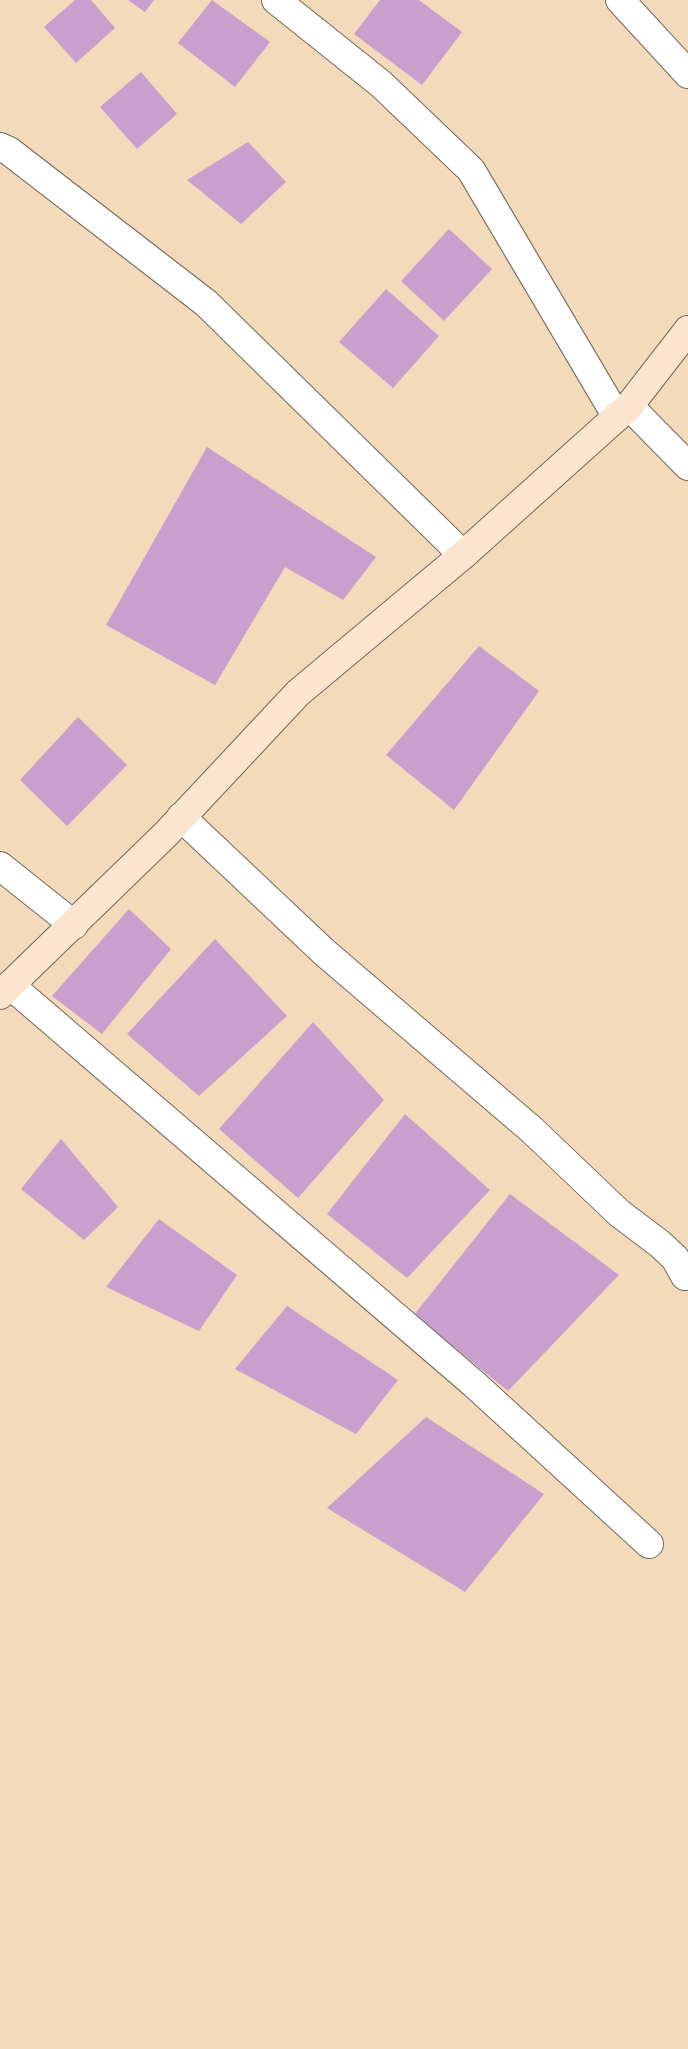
<!DOCTYPE html>
<style>
body{margin:0}
canvas{display:block;background:#f2daba}
</style>
<canvas width="688" height="2049"></canvas>
<script>
const ctx = document.querySelector('canvas').getContext('2d');
ctx.lineJoin = 'round';
function fillPath(path, color) { ctx.fillStyle = color; ctx.fill(path, 'evenodd'); }
const poly = rows => new Path2D(rows.map(r => 'M' + r).join(''));
function strokePath(path, color, width, dash) { ctx.strokeStyle = color; ctx.lineWidth = width; ctx.lineCap = dash ? 'butt' : 'round'; ctx.setLineDash(dash || []); ctx.stroke(path); }
fillPath(poly([
 [75,0,91,0,115,28,76,63,44,27],
 [128,0,154,0,145,12],
 [212,0,270,42,235,87,178,43],
 [380,0,419,0,462,32,422,85,354,34],
 [141,72,177,114,137,149,100,107],
 [248,142,286,182,241,224,187,180],
 [449,229,492,269,444,321,401,281],
 [386,289,439,336,393,388,339,342],
 [207,447,376,557,343,600,285,567,215,685,106,625],
 [479,646,539,691,454,810,386,755],
 [78,717,127,765,67,826,20,780],
 [129,909,171,949,102,1034,52,996],
 [215,939,287,1016,199,1096,127,1034],
 [313,1022,384,1100,298,1198,219,1129],
 [405,1114,490,1190,407,1278,327,1214],
 [61,1139,118,1207,84,1240,21,1189],
 [510,1194,619,1275,508,1391,414,1315],
 [159,1219,237,1275,199,1331,106,1287],
 [287,1306,398,1380,356,1434,235,1369],
 [426,1417,544,1494,465,1592,327,1508]
]), '#c99fce');
const street = poly([
 [276,0,381,84,471,170,617,417],
 [620,0,688,74],
 [0,147,9,151,206,303,463,555],
 [629,406,688,466],
 [181,817,324,952,532,1130,619,1213,660,1244,675,1258,685,1276],
 [0,866,74,925],
 [10,985,473,1383,649,1544]
]);
const secondary = poly([
 [0,995,166,834,298,693,463,555,629,406,688,330]
]);
strokePath(street, '#71685d', 30);
strokePath(secondary, '#71685d', 30);
strokePath(street, '#fff', 28);
strokePath(secondary, '#fce5cf', 28);
</script>
